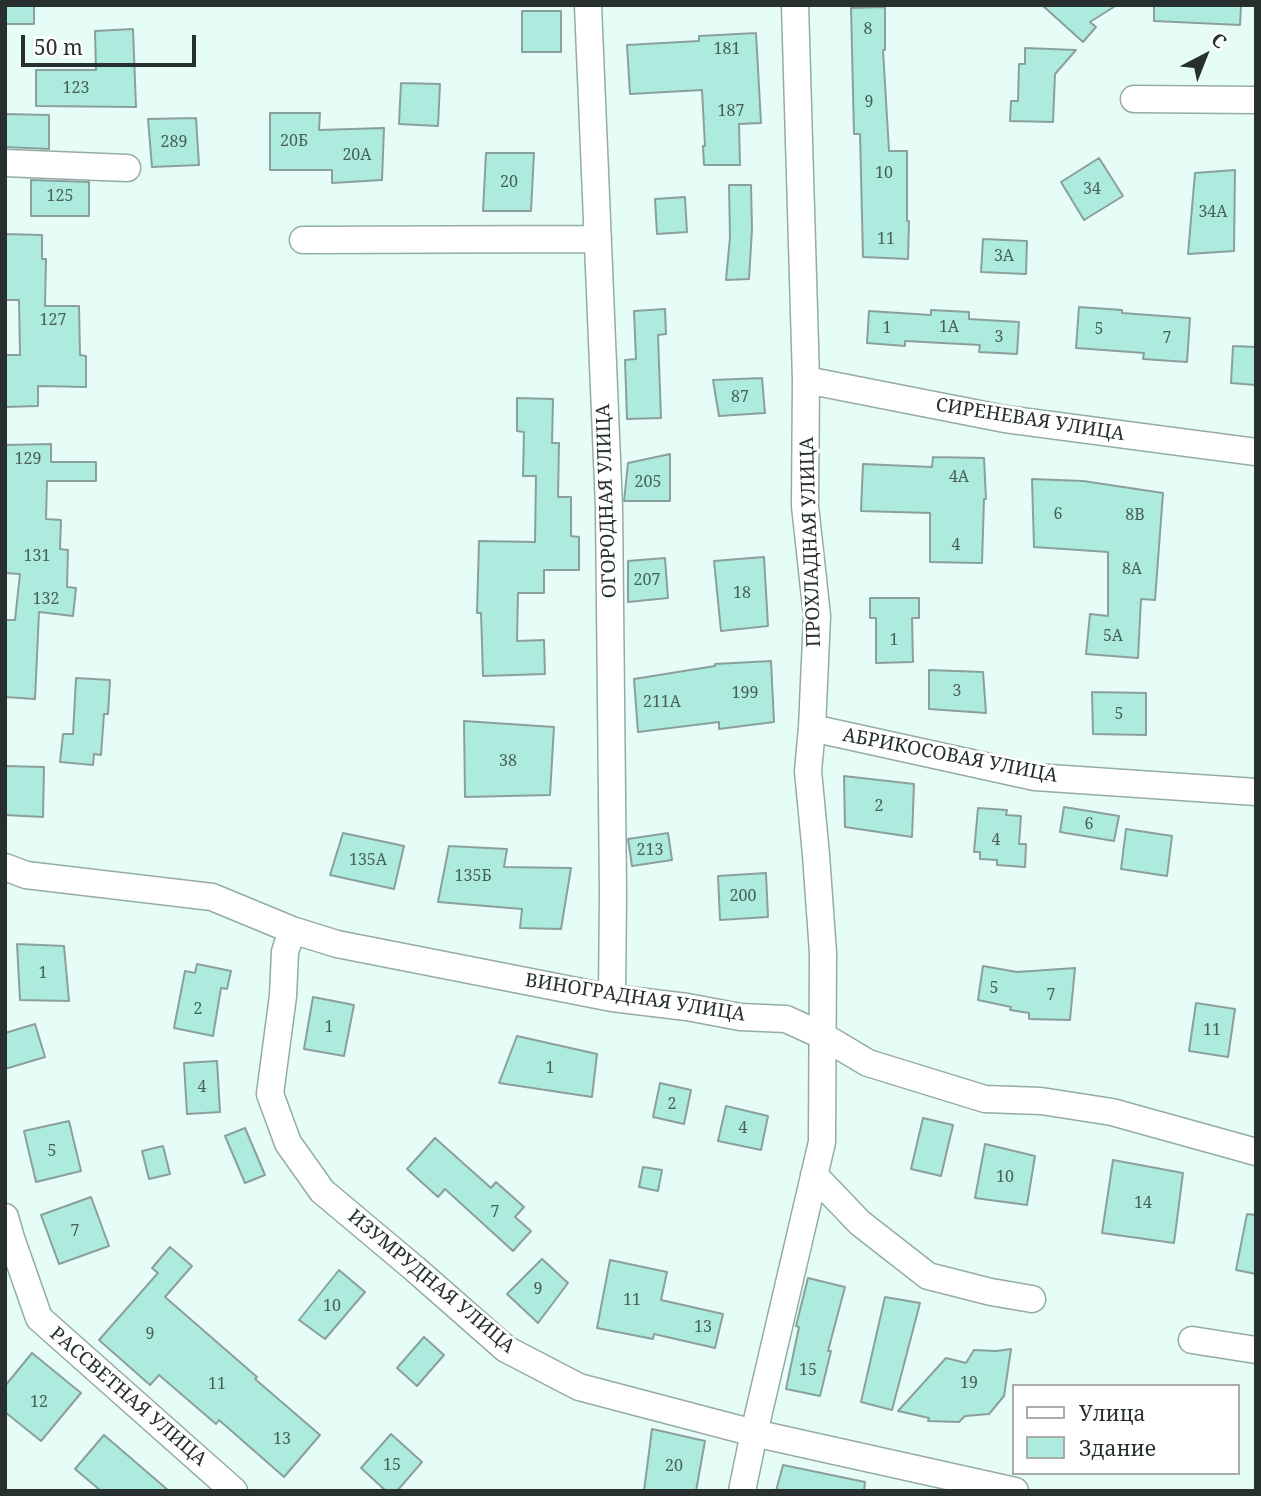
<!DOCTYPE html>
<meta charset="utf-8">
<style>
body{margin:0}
#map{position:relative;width:1261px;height:1496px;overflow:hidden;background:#e5fcf7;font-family:"Noto Serif",serif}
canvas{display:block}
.frame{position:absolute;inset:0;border:7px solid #28302f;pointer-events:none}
.legend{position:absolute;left:1012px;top:1384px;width:228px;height:91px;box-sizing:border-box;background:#fff;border:2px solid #a9acac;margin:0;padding:9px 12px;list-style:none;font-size:21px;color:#28302f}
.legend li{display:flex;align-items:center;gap:14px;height:35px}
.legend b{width:35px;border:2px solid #a9acac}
.north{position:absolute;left:1170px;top:21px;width:70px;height:70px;-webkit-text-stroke:5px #fff;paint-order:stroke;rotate:42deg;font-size:19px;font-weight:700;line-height:28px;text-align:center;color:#28302f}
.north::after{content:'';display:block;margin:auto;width:24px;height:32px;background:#28302f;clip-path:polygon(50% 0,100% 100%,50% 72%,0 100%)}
.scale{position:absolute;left:21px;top:35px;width:175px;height:32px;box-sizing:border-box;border:4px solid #28302f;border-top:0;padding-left:9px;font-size:21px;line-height:24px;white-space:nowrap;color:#28302f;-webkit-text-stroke:5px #fff;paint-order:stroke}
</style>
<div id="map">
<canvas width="1261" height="1496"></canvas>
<div class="frame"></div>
<ul class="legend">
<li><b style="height:9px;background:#fff"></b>Улица</li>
<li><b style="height:19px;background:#adebde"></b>Здание</li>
</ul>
<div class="north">С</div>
<div class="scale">50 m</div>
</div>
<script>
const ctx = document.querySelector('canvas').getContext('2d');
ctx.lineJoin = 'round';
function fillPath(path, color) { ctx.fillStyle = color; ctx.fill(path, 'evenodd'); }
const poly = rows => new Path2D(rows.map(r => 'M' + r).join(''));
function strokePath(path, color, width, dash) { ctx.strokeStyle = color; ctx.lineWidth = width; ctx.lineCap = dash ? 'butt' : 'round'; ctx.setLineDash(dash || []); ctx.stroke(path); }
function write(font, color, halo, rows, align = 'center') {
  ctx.font = font + ' "Noto Serif",serif'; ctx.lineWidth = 6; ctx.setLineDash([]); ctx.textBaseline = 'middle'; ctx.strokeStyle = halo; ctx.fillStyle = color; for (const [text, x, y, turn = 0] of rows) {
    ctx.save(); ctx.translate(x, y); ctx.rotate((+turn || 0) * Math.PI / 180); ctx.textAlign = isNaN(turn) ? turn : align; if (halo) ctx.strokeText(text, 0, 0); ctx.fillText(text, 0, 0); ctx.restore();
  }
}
const building = poly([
 [5,5,34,5,34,24,5,24,5,5],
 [1042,5,1117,5,1090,22,1096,27,1083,42,1042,5],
 [1154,5,1241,5,1240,25,1154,21,1154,5],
 [885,7,885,50,883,50,889,151,907,151,907,221,909,221,908,259,863,257,860,134,854,134,851,8,885,7],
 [522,11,561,11,561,52,522,52,522,11],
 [133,29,136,107,36,106,36,70,96,70,95,31,133,29],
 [756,33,761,123,739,124,740,165,704,165,703,146,705,146,702,90,630,94,627,45,699,41,699,36,756,33],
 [1025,48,1076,50,1055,74,1053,122,1010,121,1011,101,1018,101,1019,64,1025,64,1025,48],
 [401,83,440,84,438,126,399,124,401,83],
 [270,113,320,113,319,130,384,128,382,180,332,183,332,170,270,170,270,113],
 [5,114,49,115,49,149,5,147,5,114],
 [196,118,199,165,152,167,148,119,196,118],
 [486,153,534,153,531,211,483,211,486,153],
 [1099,158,1123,196,1084,220,1061,182,1099,158],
 [1235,170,1234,251,1188,254,1195,173,1235,170],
 [31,180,89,182,89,216,31,216,31,180],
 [729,185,751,185,752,229,749,279,726,280,730,237,729,185],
 [685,197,687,232,657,234,655,199,685,197],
 [5,234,42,235,42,259,46,259,45,306,79,306,80,355,86,356,86,387,38,386,38,406,5,407,5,355,20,355,19,300,5,300,5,234],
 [983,239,1027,241,1026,274,981,272,983,239],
 [1079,307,1122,310,1122,313,1190,318,1187,362,1143,359,1144,353,1076,348,1079,307],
 [665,309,666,334,658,335,661,418,627,419,625,360,636,359,634,311,665,309],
 [931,310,969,312,969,319,1019,322,1017,354,979,352,980,345,905,341,905,346,867,343,869,311,931,315,931,310],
 [1233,346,1256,347,1256,385,1231,383,1233,346],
 [762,378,765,413,719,416,713,380,762,378],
 [517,398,553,399,552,443,559,443,558,497,571,497,571,536,579,537,579,570,544,570,544,593,518,593,517,641,544,640,545,674,483,676,481,613,477,613,479,541,535,542,536,476,523,476,524,432,517,431,517,398],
 [51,444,51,462,96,462,96,481,47,481,46,519,61,520,60,549,68,550,67,587,76,588,73,616,39,612,35,699,5,697,5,620,15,620,20,574,5,573,5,445,51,444],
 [670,454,670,501,624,501,628,463,670,454],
 [933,457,984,458,986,499,984,499,982,563,930,562,930,513,861,511,863,464,932,467,933,457],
 [1032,479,1083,481,1163,493,1155,600,1141,599,1138,658,1086,654,1090,614,1108,616,1108,552,1034,547,1032,479],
 [764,557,768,626,721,631,714,561,764,557],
 [665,558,668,598,628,602,628,561,665,558],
 [870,598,919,598,919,618,912,618,913,662,876,663,876,618,870,618,870,598],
 [771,661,774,722,719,729,719,722,638,732,634,679,715,666,715,664,771,661],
 [929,670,983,672,986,713,929,709,929,670],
 [76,678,110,680,108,714,104,714,101,755,94,754,93,765,60,762,63,734,73,734,76,678],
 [1092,692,1146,693,1146,735,1093,734,1092,692],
 [464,721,554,727,550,795,465,797,464,721],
 [5,766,44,767,43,817,5,815,5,766],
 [844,776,914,784,912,837,845,827,844,776],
 [1064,807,1119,816,1114,841,1060,832,1064,807],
 [978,808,1007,810,1006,815,1021,816,1019,844,1026,844,1025,867,997,865,997,860,980,859,980,852,974,852,978,808],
 [1126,829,1172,836,1167,876,1121,869,1126,829],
 [343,833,404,846,394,889,330,875,343,833],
 [668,833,672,860,632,866,628,839,668,833],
 [449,846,507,849,504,867,571,868,561,929,520,928,522,909,438,902,449,846],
 [766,873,768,917,720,920,718,876,766,873],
 [17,944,64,946,69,1001,20,1000,17,944],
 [197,964,231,971,227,989,221,988,213,1036,174,1028,185,971,195,973,197,964],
 [983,966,1017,972,1075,968,1070,1020,1029,1019,1029,1013,1010,1010,1011,1007,978,1000,983,966],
 [313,997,354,1005,344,1056,304,1049,313,997],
 [1196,1003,1235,1009,1228,1057,1189,1051,1196,1003],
 [35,1024,45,1057,5,1069,5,1033,35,1024],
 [517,1036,597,1054,592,1097,499,1083,517,1036],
 [217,1061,220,1112,187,1114,184,1063,217,1061],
 [660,1083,691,1090,684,1124,653,1117,660,1083],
 [726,1106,768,1116,761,1150,718,1141,726,1106],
 [923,1118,953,1125,941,1176,911,1169,923,1118],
 [69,1121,81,1171,36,1182,24,1131,69,1121],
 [245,1128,265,1175,245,1183,225,1136,245,1128],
 [435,1138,491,1188,496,1182,524,1207,515,1217,531,1231,513,1251,445,1189,438,1197,407,1169,435,1138],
 [985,1144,1035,1156,1027,1205,975,1198,985,1144],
 [163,1146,170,1174,149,1179,142,1151,163,1146],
 [1113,1160,1183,1173,1174,1243,1102,1233,1113,1160],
 [643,1167,662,1170,658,1191,639,1187,643,1167],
 [91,1197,109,1246,59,1264,41,1215,91,1197],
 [1247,1214,1256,1215,1256,1274,1236,1270,1247,1214],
 [170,1247,192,1266,165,1297,257,1377,255,1379,320,1435,284,1477,219,1420,216,1424,159,1375,150,1385,99,1340,158,1273,152,1268,170,1247],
 [542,1259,568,1283,538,1323,507,1294,542,1259],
 [610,1260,667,1272,661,1300,723,1314,715,1348,654,1334,653,1339,597,1328,610,1260],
 [339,1270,365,1292,325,1339,299,1320,339,1270],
 [808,1278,845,1287,828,1351,831,1351,820,1396,786,1389,799,1327,796,1326,808,1278],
 [885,1297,920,1303,892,1410,861,1402,885,1297],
 [424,1337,444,1355,417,1386,397,1368,424,1337],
 [1011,1349,1004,1396,989,1414,965,1416,959,1422,928,1421,929,1418,898,1411,946,1358,966,1363,974,1350,996,1351,1011,1349],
 [32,1353,81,1393,41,1441,5,1412,5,1386,32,1353],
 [652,1429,705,1441,696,1491,644,1491,652,1429],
 [391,1434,422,1462,397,1491,386,1491,361,1468,391,1434],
 [104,1435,169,1491,101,1491,75,1469,104,1435],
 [783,1465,865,1482,864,1491,776,1491,783,1465]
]);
fillPath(building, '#adebde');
strokePath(building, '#8ba09c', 2);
const minor = poly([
 [588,5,609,508,613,892,612,998],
 [1134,99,1256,100],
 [5,163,127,168],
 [303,240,598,239],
 [806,380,1005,419,1256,452],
 [812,728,1035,777,1256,792],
 [5,867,26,875,212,897,292,930,337,944,612,998,687,1007,740,1017,786,1019,821,1035,868,1063,985,1099,1041,1101,1112,1112,1256,1152],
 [292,930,285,952,283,996,270,1094,288,1143,322,1191,415,1269,506,1349,579,1387,754,1433,1015,1491],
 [814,1175,860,1223,928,1276,991,1292,1032,1299],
 [5,1217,11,1238,39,1318,234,1491],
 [1192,1340,1256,1350],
 [742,1491,754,1433,822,1142,823,953,816,855,808,771,812,728,817,616,805,506,806,380,795,5]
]);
strokePath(minor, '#95aba6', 29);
strokePath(minor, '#fff', 26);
write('16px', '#495f5b', null, [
 ["8",868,29],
 ["181",727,49],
 ["123",76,88],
 ["9",869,102],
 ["187",731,111],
 ["20Б",294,141],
 ["289",174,142],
 ["20А",357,155],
 ["10",884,173],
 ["20",509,182],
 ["34",1092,189],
 ["125",60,196],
 ["34А",1213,212],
 ["11",886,239],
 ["3А",1004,256],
 ["127",53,320],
 ["1А",949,327],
 ["1",887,328],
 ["5",1099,329],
 ["3",999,337],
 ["7",1167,338],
 ["87",740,397],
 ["129",28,459],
 ["4А",959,477],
 ["205",648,482],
 ["6",1058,514],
 ["8В",1135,515],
 ["4",956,545],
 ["131",37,556],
 ["8А",1132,569],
 ["207",647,580],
 ["18",742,593],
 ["132",46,599],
 ["5А",1113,636],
 ["1",894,640],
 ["3",957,691],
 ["199",745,693],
 ["211А",662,702],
 ["5",1119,714],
 ["38",508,761],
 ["2",879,806],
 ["6",1089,824],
 ["4",996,840],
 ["213",650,850],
 ["135А",368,860],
 ["135Б",473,876],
 ["200",743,896],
 ["1",43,973],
 ["5",994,988],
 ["7",1051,995],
 ["2",198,1009],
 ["1",329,1027],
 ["11",1212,1030],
 ["1",550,1068],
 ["4",202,1087],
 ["2",672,1104],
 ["4",743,1128],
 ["5",52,1151],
 ["10",1005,1177],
 ["14",1143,1203],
 ["7",495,1212],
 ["7",75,1231],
 ["9",538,1289],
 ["11",632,1300],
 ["10",332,1306],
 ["13",703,1327],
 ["9",150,1334],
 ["15",808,1370],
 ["19",969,1383],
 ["11",217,1384],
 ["12",39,1402],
 ["13",282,1439],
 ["15",392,1465],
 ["20",674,1466]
]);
write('19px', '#28302f', '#fff', [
 ["СИРЕНЕВАЯ УЛИЦА",1030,420,9],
 ["ОГОРОДНАЯ УЛИЦА",607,501,-92],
 ["ПРОХЛАДНАЯ УЛИЦА",811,542,-92],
 ["АБРИКОСОВАЯ УЛИЦА",950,756,11],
 ["ВИНОГРАДНАЯ УЛИЦА",635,998,9],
 ["ИЗУМРУДНАЯ УЛИЦА",431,1282,40],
 ["РАССВЕТНАЯ УЛИЦА",128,1397,41]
]);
</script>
